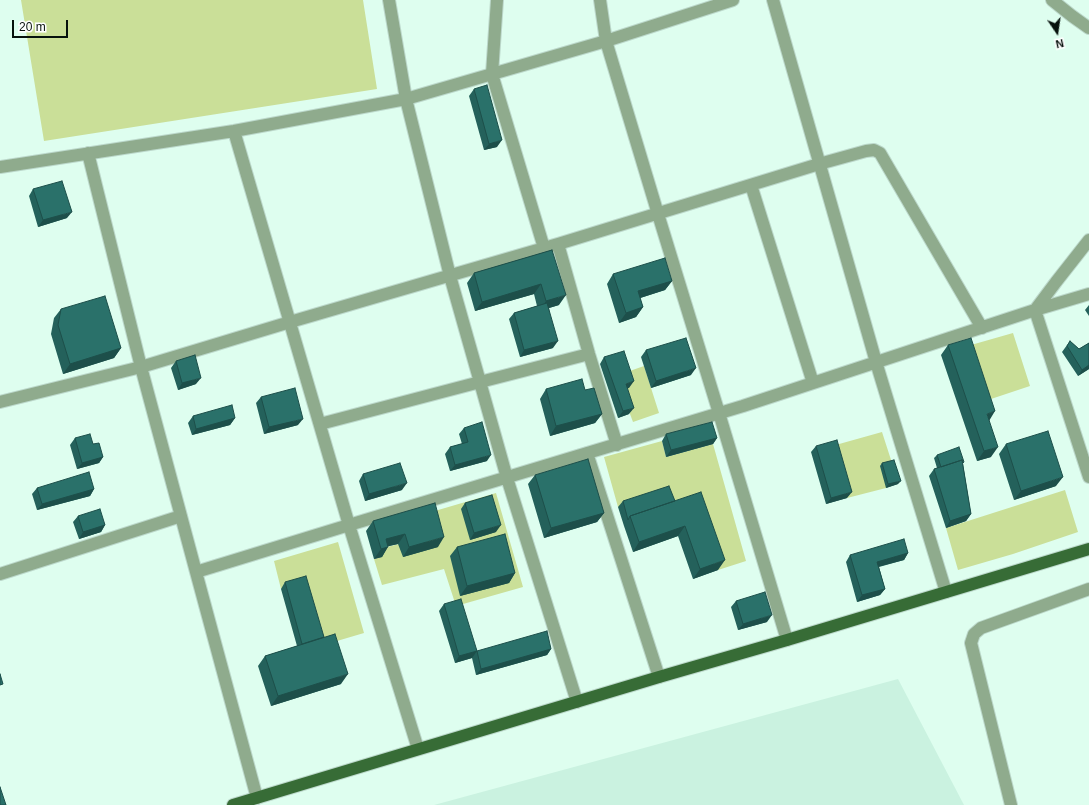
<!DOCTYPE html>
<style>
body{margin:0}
#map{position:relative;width:1089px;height:805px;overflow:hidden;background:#defeef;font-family:Arial,sans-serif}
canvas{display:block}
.north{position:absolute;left:1037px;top:12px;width:40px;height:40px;-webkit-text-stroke:3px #fff;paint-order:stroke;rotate:167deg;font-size:11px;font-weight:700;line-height:16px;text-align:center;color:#07120d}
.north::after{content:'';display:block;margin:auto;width:14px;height:18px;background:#07120d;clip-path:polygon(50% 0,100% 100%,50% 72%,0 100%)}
.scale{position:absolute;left:12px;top:20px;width:56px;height:18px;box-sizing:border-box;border:2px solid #07120d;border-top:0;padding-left:5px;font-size:12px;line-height:14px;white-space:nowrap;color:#07120d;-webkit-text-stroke:3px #fff;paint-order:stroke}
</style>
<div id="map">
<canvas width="1089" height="805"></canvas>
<div class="north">N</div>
<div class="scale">20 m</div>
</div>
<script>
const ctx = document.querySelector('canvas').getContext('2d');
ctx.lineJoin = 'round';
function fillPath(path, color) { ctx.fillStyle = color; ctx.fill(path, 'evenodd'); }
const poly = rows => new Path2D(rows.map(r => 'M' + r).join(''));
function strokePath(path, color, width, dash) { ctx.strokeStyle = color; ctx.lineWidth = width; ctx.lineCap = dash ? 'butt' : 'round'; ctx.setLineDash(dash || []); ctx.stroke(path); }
fillPath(poly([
 [898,679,964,805,434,805]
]), '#caf2e0');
fillPath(poly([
 [21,0,363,0,377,89,44,141],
 [1013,333,1030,386,982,402,964,347],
 [644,366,659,413,633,422,621,390,624,373],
 [882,432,892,463,886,488,847,498,832,446],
 [662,441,666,457,713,444,746,561,718,570,694,501,671,510,664,493,618,507,604,457],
 [1065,490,1078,532,1013,554,958,570,946,528],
 [496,493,523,587,456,606,444,569,382,585,374,559,381,557,379,549,399,544,428,513],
 [338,542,364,633,320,646,301,582,281,589,274,561]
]), '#cadf98');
const minor = poly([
 [389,0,406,99,450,276,480,382,507,478,577,702],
 [497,0,492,74,544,248],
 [600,0,606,41,658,214,719,413,787,640],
 [773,0,876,362,946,592],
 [1052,0,1072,16,1089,28],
 [234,131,349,525,418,749],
 [88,153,141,367,196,572,257,798],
 [0,167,234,131,406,99,606,41,733,0],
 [751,185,813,383],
 [1089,240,1056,282,1035,310,1089,477],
 [558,244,589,354,617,445],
 [0,402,141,367,290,322,558,244,819,164,866,151,874,150,880,153,982,328],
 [320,424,480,382,589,354],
 [587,453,659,677],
 [196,572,349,525,743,406,1035,310,1089,294],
 [0,574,181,516],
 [1011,805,971,643,974,634,981,628,1089,589]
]);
const major = poly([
 [233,805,659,677,787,640,1089,549]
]);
strokePath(minor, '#bcd8cb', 14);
strokePath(major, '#bcd8cb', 14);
strokePath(minor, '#8fab8d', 12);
strokePath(major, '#376c36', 12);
fillPath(poly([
 [474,89,497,147,484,150,469,96],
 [33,189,67,218,38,227,29,196],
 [552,250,559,305,549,308,553,348,520,357,509,319,514,313,537,306,534,294,475,311,467,283,474,273],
 [613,274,672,281,665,290,640,298,643,307,636,317,619,323,607,284],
 [1089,305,1089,316,1085,310],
 [61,309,121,348,114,358,63,374,51,334,54,318],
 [1070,341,1079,349,1089,343,1089,369,1078,376,1062,352],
 [948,345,989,420,991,457,977,461,941,355],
 [646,350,691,375,651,388,641,357],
 [604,357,629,388,627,388,629,414,618,418,600,364],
 [176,361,196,384,178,390,171,368],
 [546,389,602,414,595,423,550,436,540,399],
 [261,397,298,425,264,434,256,403],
 [193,416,235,418,230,425,192,435,188,423],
 [464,428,487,461,450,471,445,454,450,447,462,444,459,434],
 [666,434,717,438,713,444,666,457,662,441],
 [75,438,93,444,103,457,99,463,77,469,70,445],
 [1006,444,1056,486,1014,500,999,454],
 [816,446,847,498,826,504,811,452],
 [937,455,963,464,971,514,966,521,946,528,929,476,934,469,937,468,934,458],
 [882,463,898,484,886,488,880,466],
 [363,474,402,490,365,501,359,481],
 [535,475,604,513,597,522,544,538,528,484],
 [37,488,94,489,90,496,37,510,32,494],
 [623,501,675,501,718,570,693,579,678,536,633,552,624,526,618,507],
 [465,503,496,532,470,540,461,509],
 [78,516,105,525,101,532,79,539,73,522],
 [373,521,438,547,403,557,398,544,388,546,382,557,374,559,366,531],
 [457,547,515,573,509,583,460,596,450,556],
 [908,553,904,560,879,567,885,589,880,595,857,602,846,562,850,555],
 [285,582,324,637,341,684,271,706,258,666,265,656,297,646,281,589],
 [736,601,767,622,738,630,731,607],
 [444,604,477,651,551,649,547,655,476,675,472,658,455,663,439,611]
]), '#24615b');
fillPath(poly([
 [502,140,497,147,484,150,489,144],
 [72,212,67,218,38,227,43,220],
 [672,281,665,290,631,301,638,291],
 [541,284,534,294,475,311,482,302],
 [566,295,559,305,539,311,546,301],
 [643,307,636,317,619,323,626,313],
 [558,341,553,348,520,357,524,350],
 [121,348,114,358,63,374,70,364],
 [1089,365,1089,369,1078,376,1082,370],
 [696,368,691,375,651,388,656,381],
 [201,378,196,384,178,390,182,383],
 [634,381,629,388,621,390,626,384],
 [634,408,629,414,618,418,623,411],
 [995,411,989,421,987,414],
 [602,414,595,423,550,436,556,426],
 [235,418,230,425,192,435,196,429],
 [303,419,298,425,264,434,269,427],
 [717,438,713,444,666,457,671,450],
 [998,447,991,457,977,461,984,451],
 [491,455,487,461,450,471,455,465],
 [103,457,99,463,77,469,82,463],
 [1063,477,1056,486,1014,500,1021,491],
 [901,481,898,484,886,488,888,484],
 [407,483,402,490,365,501,369,494],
 [94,489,90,496,37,510,42,504],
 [852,492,847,498,826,504,831,498],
 [604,513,597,522,544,538,551,528],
 [971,514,966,521,946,528,950,521],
 [105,525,101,532,79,539,83,532],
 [501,525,496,532,470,540,474,533],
 [685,526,678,536,633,552,639,542],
 [405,534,398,544,381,548,386,539],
 [444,537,438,547,403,557,409,547],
 [388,547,382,557,374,559,381,549],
 [908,553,904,560,873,568,877,562],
 [725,560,718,570,693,579,700,569],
 [515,573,509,583,460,596,467,586],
 [885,589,880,595,857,602,862,595],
 [772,615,767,622,738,630,743,624],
 [551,649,547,655,476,675,481,669],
 [477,651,472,658,455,663,459,656],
 [348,674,341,684,271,706,278,696]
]), '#1d4f4a');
const building = poly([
 [487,85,502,140,489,144,474,89,487,85],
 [62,181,72,212,43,220,33,189,62,181],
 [552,250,566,295,546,301,541,284,482,302,474,273,552,250],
 [665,258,672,281,638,291,643,307,626,313,613,274,665,258],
 [105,296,121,348,70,364,58,325,61,309,105,296],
 [547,303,558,341,524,350,514,313,547,303],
 [686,338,696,368,656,381,646,350,686,338],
 [971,338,995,411,987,414,998,447,984,451,948,345,971,338],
 [1070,341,1079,349,1089,343,1089,365,1082,370,1067,346,1070,341],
 [624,351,634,381,626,384,634,408,623,411,604,357,624,351],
 [195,355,201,378,182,383,176,361,195,355],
 [582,379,585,390,594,388,602,414,556,426,546,389,582,379],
 [295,388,303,419,269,427,261,397,295,388],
 [232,405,235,418,196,429,193,416,232,405],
 [482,422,491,455,455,465,450,447,468,442,464,428,482,422],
 [712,422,717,438,671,450,666,434,712,422],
 [1048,431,1063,477,1021,491,1006,444,1048,431],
 [90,434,93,444,99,443,103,457,82,463,75,438,90,434],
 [837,440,852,492,831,498,816,446,837,440],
 [959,447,964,462,963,463,962,460,941,467,937,455,959,447],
 [588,459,604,513,551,528,535,475,588,459],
 [894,460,901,481,888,484,882,463,894,460],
 [962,460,971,514,950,521,934,469,962,460],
 [400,463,407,483,369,494,363,474,400,463],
 [89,472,94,489,42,504,37,488,89,472],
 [669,486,675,501,630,516,628,520,623,501,669,486],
 [701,492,725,560,700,569,685,526,639,542,630,516,701,492],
 [492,495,501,525,474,533,465,503,492,495],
 [435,503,444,537,409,547,405,534,386,539,388,547,381,549,373,521,435,503],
 [100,509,105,525,83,532,78,516,100,509],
 [505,534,515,573,467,586,457,547,505,534],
 [904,539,908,553,877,562,885,589,862,595,850,555,904,539],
 [306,576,324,637,302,644,285,582,306,576],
 [765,592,772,615,743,624,736,601,765,592],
 [461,599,477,651,459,656,444,604,461,599],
 [547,631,551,649,481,669,477,651,547,631],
 [335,634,348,674,278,696,265,656,335,634],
 [0,674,3,684,0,685,0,674],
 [0,787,6,805,0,805,0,787]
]);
fillPath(building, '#2a716a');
strokePath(building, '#1d4f4a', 1);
</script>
